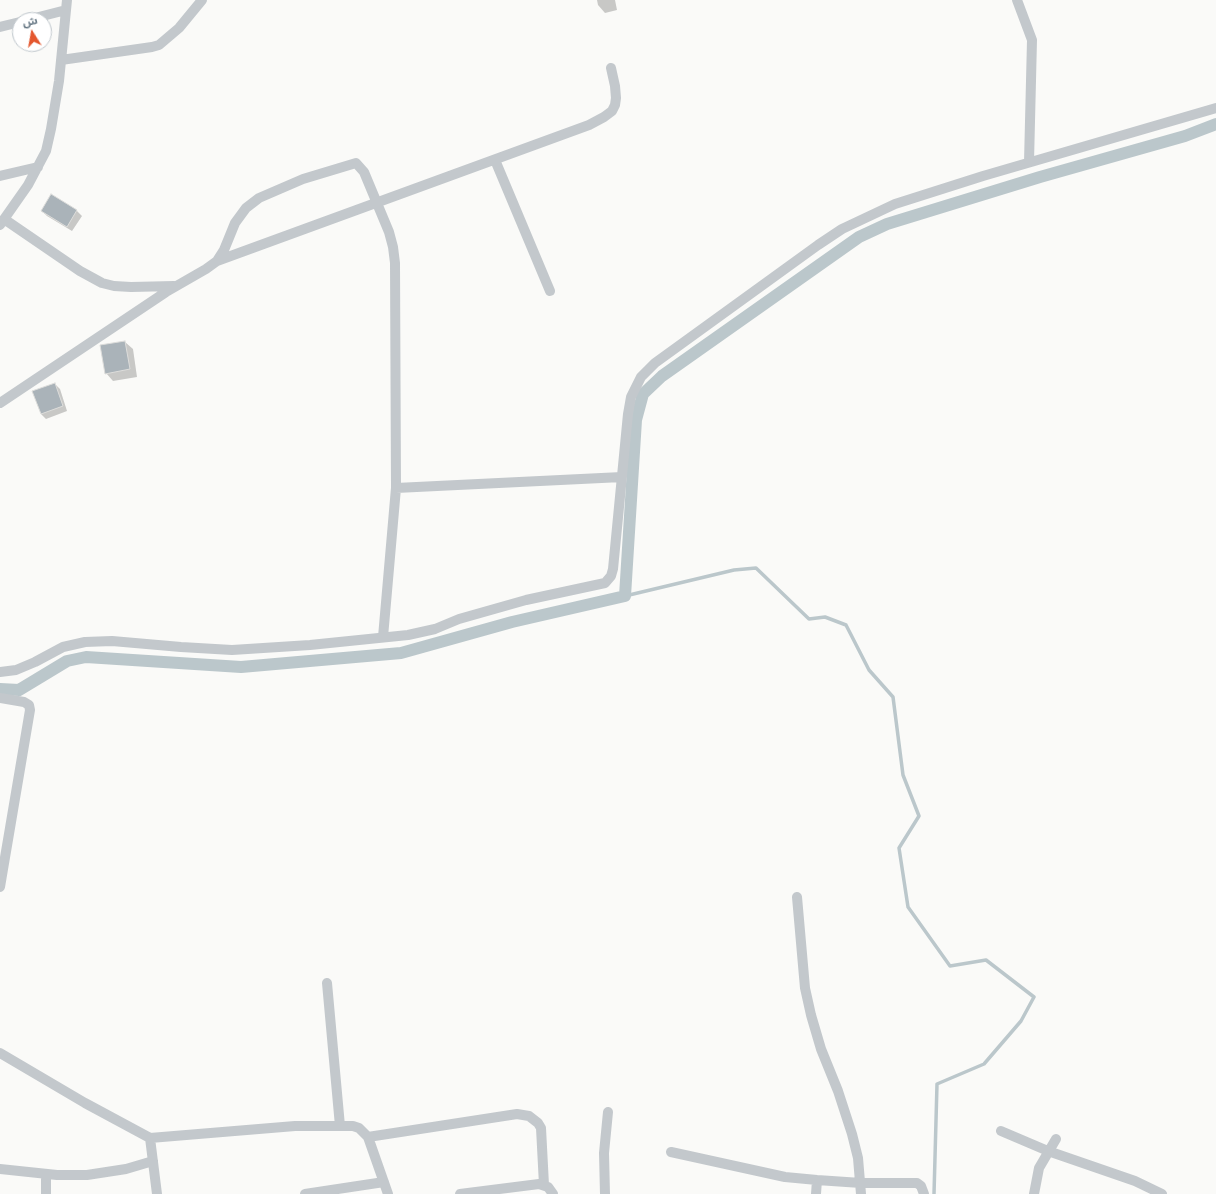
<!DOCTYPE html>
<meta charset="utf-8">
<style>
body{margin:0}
#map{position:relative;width:1216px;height:1194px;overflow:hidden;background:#fafaf8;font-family:"Noto Sans","Noto Sans Arabic",sans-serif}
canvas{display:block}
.north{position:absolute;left:12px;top:12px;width:40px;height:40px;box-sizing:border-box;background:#fff;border:1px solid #c1c8cd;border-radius:50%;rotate:349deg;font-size:11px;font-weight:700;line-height:16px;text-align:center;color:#657683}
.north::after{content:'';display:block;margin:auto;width:14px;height:18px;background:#e4572e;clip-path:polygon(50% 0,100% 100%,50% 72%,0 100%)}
</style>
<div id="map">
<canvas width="1216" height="1194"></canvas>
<div class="north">ش</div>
</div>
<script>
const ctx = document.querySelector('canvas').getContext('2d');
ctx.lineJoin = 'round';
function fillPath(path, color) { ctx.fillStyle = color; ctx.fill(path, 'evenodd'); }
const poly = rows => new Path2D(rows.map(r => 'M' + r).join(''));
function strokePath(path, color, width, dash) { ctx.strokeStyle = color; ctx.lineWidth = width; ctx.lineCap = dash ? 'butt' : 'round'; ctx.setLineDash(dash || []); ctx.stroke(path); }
fillPath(poly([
 [597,0,615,0,617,10,605,13,598,5],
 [52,196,77,211,82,216,72,231,47,216,42,211],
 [125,342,133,349,137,377,113,381,106,373],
 [55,384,60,389,67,411,46,419,41,414]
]), '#0003');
strokePath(poly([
 [625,596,734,570,756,568,809,619,825,617,846,625,869,670,893,697,903,775,919,816,899,848,908,907,950,966,986,960,1034,997,1021,1021,984,1064,937,1084,934,1194]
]), '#bbc7cb', 3.5);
strokePath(poly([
 [0,689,19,690,67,661,86,657,241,667,401,653,512,622,625,596,636,420,643,394,662,376,859,237,887,224,1040,177,1185,136,1216,124]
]), '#bbc7cb', 12);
const building = poly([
 [51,194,77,210,67,227,41,211,51,194],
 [125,341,130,369,105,374,100,345,125,341],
 [55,383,63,406,41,414,32,391,55,383]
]);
fillPath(building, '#aab3b9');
strokePath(building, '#dcdcda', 1);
strokePath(poly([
 [1017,0,1032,40,1029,162],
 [27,20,66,10],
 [0,27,20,22],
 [61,60,152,47,159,45,179,28,202,0],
 [495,160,550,291],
 [0,176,38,167],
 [4,219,80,271,102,283,114,286,131,287,174,286],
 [0,225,28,185,46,151,51,129,59,81,67,0],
 [217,261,589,125,604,117,612,111,615,105,616,98,615,86,611,68],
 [0,403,166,292,206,269,217,261,224,250,235,223,246,208,259,198,303,179,356,163,364,172,389,232,393,247,395,263,396,488],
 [383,637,396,488,622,477],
 [0,672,16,670,35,662,63,647,85,642,112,641,181,647,232,650,310,645,408,635,435,629,459,619,526,600,605,583,611,576,613,569,628,414,631,397,641,377,655,363,818,245,842,229,895,204,983,176,1216,108],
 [0,698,24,702,29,705,30,710,0,887],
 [797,897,805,988,811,1015,821,1049,838,1091,852,1134,858,1158,861,1194],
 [327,983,340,1126],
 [0,1053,85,1103,150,1138,157,1194],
 [1001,1131,1048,1151,1135,1181,1162,1194],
 [368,1137,517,1114,529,1116,538,1123,541,1128,544,1185],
 [150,1138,295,1126,353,1126,359,1128,368,1137,388,1194],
 [671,1152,785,1177,817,1180,861,1183,917,1183,921,1186,924,1194],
 [0,1169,57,1175,87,1175,126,1169,153,1161],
 [46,1174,46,1194],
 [305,1194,384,1182],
 [460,1194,539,1184,548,1187,553,1194],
 [605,1194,604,1153,608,1112],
 [816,1194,817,1180],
 [1034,1194,1039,1168,1056,1139]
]), '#c3c8cc', 10);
</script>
